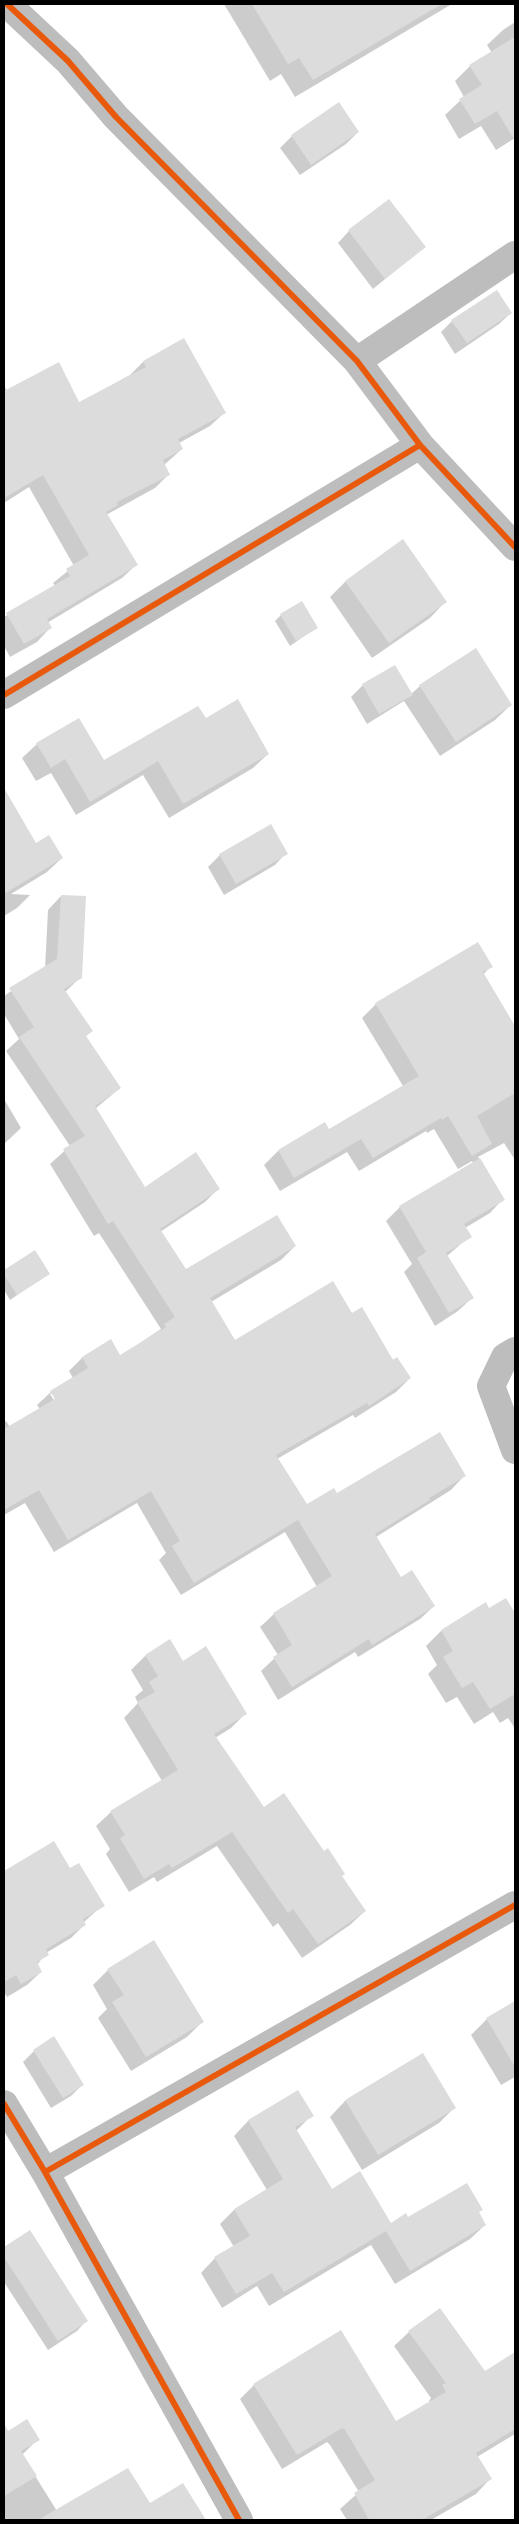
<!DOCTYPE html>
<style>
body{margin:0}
#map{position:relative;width:519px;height:2524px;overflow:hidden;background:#fff;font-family:"Fira Sans Condensed",sans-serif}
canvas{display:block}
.frame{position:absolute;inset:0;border:5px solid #000;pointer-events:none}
</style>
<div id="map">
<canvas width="519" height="2524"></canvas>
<div class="frame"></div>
</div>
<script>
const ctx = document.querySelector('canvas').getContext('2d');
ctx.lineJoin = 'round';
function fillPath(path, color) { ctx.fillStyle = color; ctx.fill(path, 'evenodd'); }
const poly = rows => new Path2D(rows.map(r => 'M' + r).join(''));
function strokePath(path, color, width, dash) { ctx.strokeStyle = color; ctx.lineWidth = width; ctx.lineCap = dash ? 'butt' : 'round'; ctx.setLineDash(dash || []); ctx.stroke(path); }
fillPath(poly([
 [224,4,452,4,295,97,281,74,270,81],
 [515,22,515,138,496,150,481,126,459,139,445,115,464,97,455,81,470,66,492,53,487,45,503,30],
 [338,104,358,132,346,144,300,175,280,148,292,136],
 [349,231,424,247,373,289,338,243],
 [511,313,499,324,455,354,441,332,452,321],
 [143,362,224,413,210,426,179,443,182,449,164,465,169,474,155,488,106,515,136,565,122,578,47,623,50,628,37,642,10,657,4,646,4,617,55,586,53,583,74,566,29,487,4,503,4,385,7,391,79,403,130,375],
 [403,541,445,602,430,618,372,658,330,597,345,582],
 [281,615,316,628,290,646,275,621],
 [395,666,411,694,420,686,511,705,495,720,440,756,404,701,367,724,351,697,363,685],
 [206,720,268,754,253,768,169,818,143,775,76,815,51,773,36,781,22,758,37,744,103,762],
 [11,803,36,844,62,858,47,872,11,894,30,895,17,908,4,916,4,807],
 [270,826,286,853,275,865,224,895,208,867,220,855],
 [61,896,81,977,65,992,91,1031,85,1037,120,1088,95,1109,145,1188,219,1188,205,1202,160,1232,186,1271,295,1246,281,1260,211,1302,235,1342,352,1315,410,1378,396,1392,355,1418,353,1415,277,1459,307,1506,337,1495,464,1476,451,1490,376,1537,400,1579,434,1606,420,1619,358,1657,355,1652,278,1700,261,1671,278,1655,260,1627,274,1614,317,1587,285,1532,181,1595,159,1560,166,1553,137,1503,54,1552,25,1503,4,1515,4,1422,6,1421,10,1427,40,1409,37,1405,51,1392,73,1378,69,1371,82,1358,110,1341,119,1357,161,1329,99,1233,94,1236,50,1164,70,1146,6,1051,19,1039,4,1014,4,996,45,968,48,910],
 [50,1394,53,1394,59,1404,57,1405],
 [491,966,483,975,515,1029,515,1160,504,1143,478,1157,503,1199,490,1213,465,1228,470,1236,447,1256,472,1298,458,1311,435,1326,404,1272,412,1264,386,1221,400,1207,473,1163,472,1161,458,1169,434,1129,427,1133,426,1131,359,1171,347,1152,280,1191,264,1165,278,1151,325,1124,329,1131,403,1086,362,1018,376,1004],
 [4,1099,21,1128,4,1144],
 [35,1252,48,1274,10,1300,4,1290,4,1271],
 [485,1604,489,1610,515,1614,514,1727,508,1718,500,1723,493,1712,474,1724,457,1697,446,1703,428,1674,437,1665,426,1646,441,1631],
 [145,1656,183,1663,245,1714,231,1728,215,1738,263,1809,341,1876,365,1911,350,1925,302,1958,278,1923,273,1927,217,1846,157,1882,154,1877,129,1892,106,1854,110,1849,96,1826,111,1812,162,1781,124,1718,138,1703,135,1697,143,1690,131,1670],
 [53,1843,70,1870,103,1905,84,1922,85,1924,71,1938,46,1953,37,1965,41,1972,27,1985,7,1997,4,1992,4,1874],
 [108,1970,202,2022,187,2037,131,2071,98,2018,107,2009,93,1985],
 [515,2002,515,2077,501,2085,471,2035,487,2019],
 [34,2051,82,2085,71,2096,51,2108,23,2062],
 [422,2054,454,2108,439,2123,362,2170,330,2117,345,2101],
 [298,2092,312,2115,296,2131,331,2190,390,2224,408,2218,481,2210,478,2213,485,2225,470,2239,395,2284,371,2245,269,2306,257,2286,222,2308,201,2273,215,2258,234,2247,220,2224,234,2210,267,2190,234,2136,248,2121],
 [29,2232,86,2321,77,2331,48,2350,4,2282,4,2248],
 [409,2332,485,2372,515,2354,515,2434,477,2457,490,2479,476,2494,431,2520,347,2520,340,2509,359,2492,330,2445,327,2442,282,2469,240,2399,254,2385,396,2423,430,2403,429,2401,431,2398,394,2346],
 [26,2421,38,2439,22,2455,57,2511,150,2505,182,2485,204,2520,4,2520,4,2435]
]), '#0003');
fillPath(poly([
 [252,4,442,4,313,80,299,58,288,64],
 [515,37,515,141,497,111,475,124,459,99,482,85,469,65],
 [339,102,359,132,311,165,291,135],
 [389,199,426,247,385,279,348,230],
 [497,290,512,313,467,343,451,320],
 [184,338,226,413,178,439,183,449,163,460,170,475,117,502,118,505,106,512,138,565,47,619,52,628,24,644,6,613,70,576,66,569,89,555,43,475,4,498,4,391,59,362,79,402,146,367,143,361],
 [403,539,447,602,389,643,345,581],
 [302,601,318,628,296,641,280,614],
 [476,648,512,705,456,742,419,685],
 [395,665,413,695,379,714,362,684],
 [238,699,269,754,183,804,158,761,90,802,65,759,51,768,36,743,79,718,104,760,198,706,206,718],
 [4,788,36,843,49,835,63,858,4,894],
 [271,824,288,854,236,884,219,854],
 [61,895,86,896,82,978,64,989,93,1031,86,1036,121,1088,95,1106,145,1187,196,1152,220,1189,160,1229,186,1269,277,1215,296,1246,210,1298,235,1340,333,1281,352,1313,362,1307,393,1360,397,1357,411,1378,369,1406,367,1403,276,1455,307,1504,334,1488,337,1493,440,1432,466,1476,429,1498,430,1500,375,1534,401,1577,412,1570,435,1606,372,1645,369,1639,292,1687,273,1657,292,1645,273,1613,332,1576,298,1520,194,1583,172,1546,180,1541,151,1491,68,1540,39,1490,4,1510,4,1429,55,1399,50,1391,88,1368,82,1357,111,1339,120,1355,166,1327,164,1324,175,1317,113,1221,108,1224,63,1149,85,1136,19,1037,34,1027,9,988,57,959],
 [478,942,493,967,483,972,515,1026,515,1093,477,1116,492,1144,472,1156,448,1116,442,1120,441,1118,373,1158,361,1139,294,1178,278,1150,325,1122,329,1129,419,1076,375,1003],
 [480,1158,505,1200,464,1224,472,1237,446,1253,474,1298,449,1313,417,1258,426,1252,399,1206],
 [35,1250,50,1274,17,1295,4,1275,4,1270],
 [506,1598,515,1613,515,1694,490,1709,473,1682,462,1688,443,1657,453,1651,441,1630,486,1602,489,1608],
 [170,1639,183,1661,206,1646,247,1714,214,1734,264,1807,284,1793,324,1851,328,1848,345,1874,342,1876,366,1911,318,1944,293,1909,288,1913,232,1832,172,1868,169,1864,144,1879,120,1838,125,1835,110,1811,178,1770,137,1702,155,1692,149,1682,158,1676,145,1655],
 [54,1841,70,1868,79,1863,105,1906,83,1919,86,1925,46,1949,49,1955,37,1962,42,1972,21,1984,16,1975,4,1982,4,1871],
 [154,1940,204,2022,146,2057,112,2002,124,1995,107,1969],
 [515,2001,515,2067,486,2018],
 [54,2036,84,2085,63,2098,33,2050],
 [423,2053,456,2108,378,2155,345,2100],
 [298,2090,314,2116,295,2127,332,2189,360,2171,391,2223,406,2213,408,2217,467,2183,483,2210,479,2212,486,2225,410,2271,386,2231,284,2292,272,2273,236,2294,214,2257,250,2236,234,2209,283,2179,248,2120],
 [30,2230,88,2321,58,2341,4,2257,4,2247],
 [440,2308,485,2371,515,2352,515,2429,476,2453,492,2479,422,2520,369,2520,354,2493,375,2480,345,2430,342,2428,297,2455,253,2384,341,2330,396,2421,446,2392,442,2385,446,2383,408,2331],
 [27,2419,40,2440,21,2451,37,2476,4,2496,4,2423,8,2431],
 [128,2468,150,2503,183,2483,206,2520,38,2520]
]), '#dcdcdc');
strokePath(poly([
 [7,4,68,61,116,117,357,361,420,445,515,547],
 [357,361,515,255],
 [4,695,420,445],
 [515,1351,505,1357,491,1386,515,1450],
 [4,2104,45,2172,239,2520],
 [45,2172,515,1905]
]), '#bdbdbd', 28);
strokePath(poly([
 [7,4,68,61,116,117,357,361,420,445,515,547],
 [4,695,420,445],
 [4,2104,45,2172,239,2520],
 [45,2172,515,1905]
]), '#e8590c', 6);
</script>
